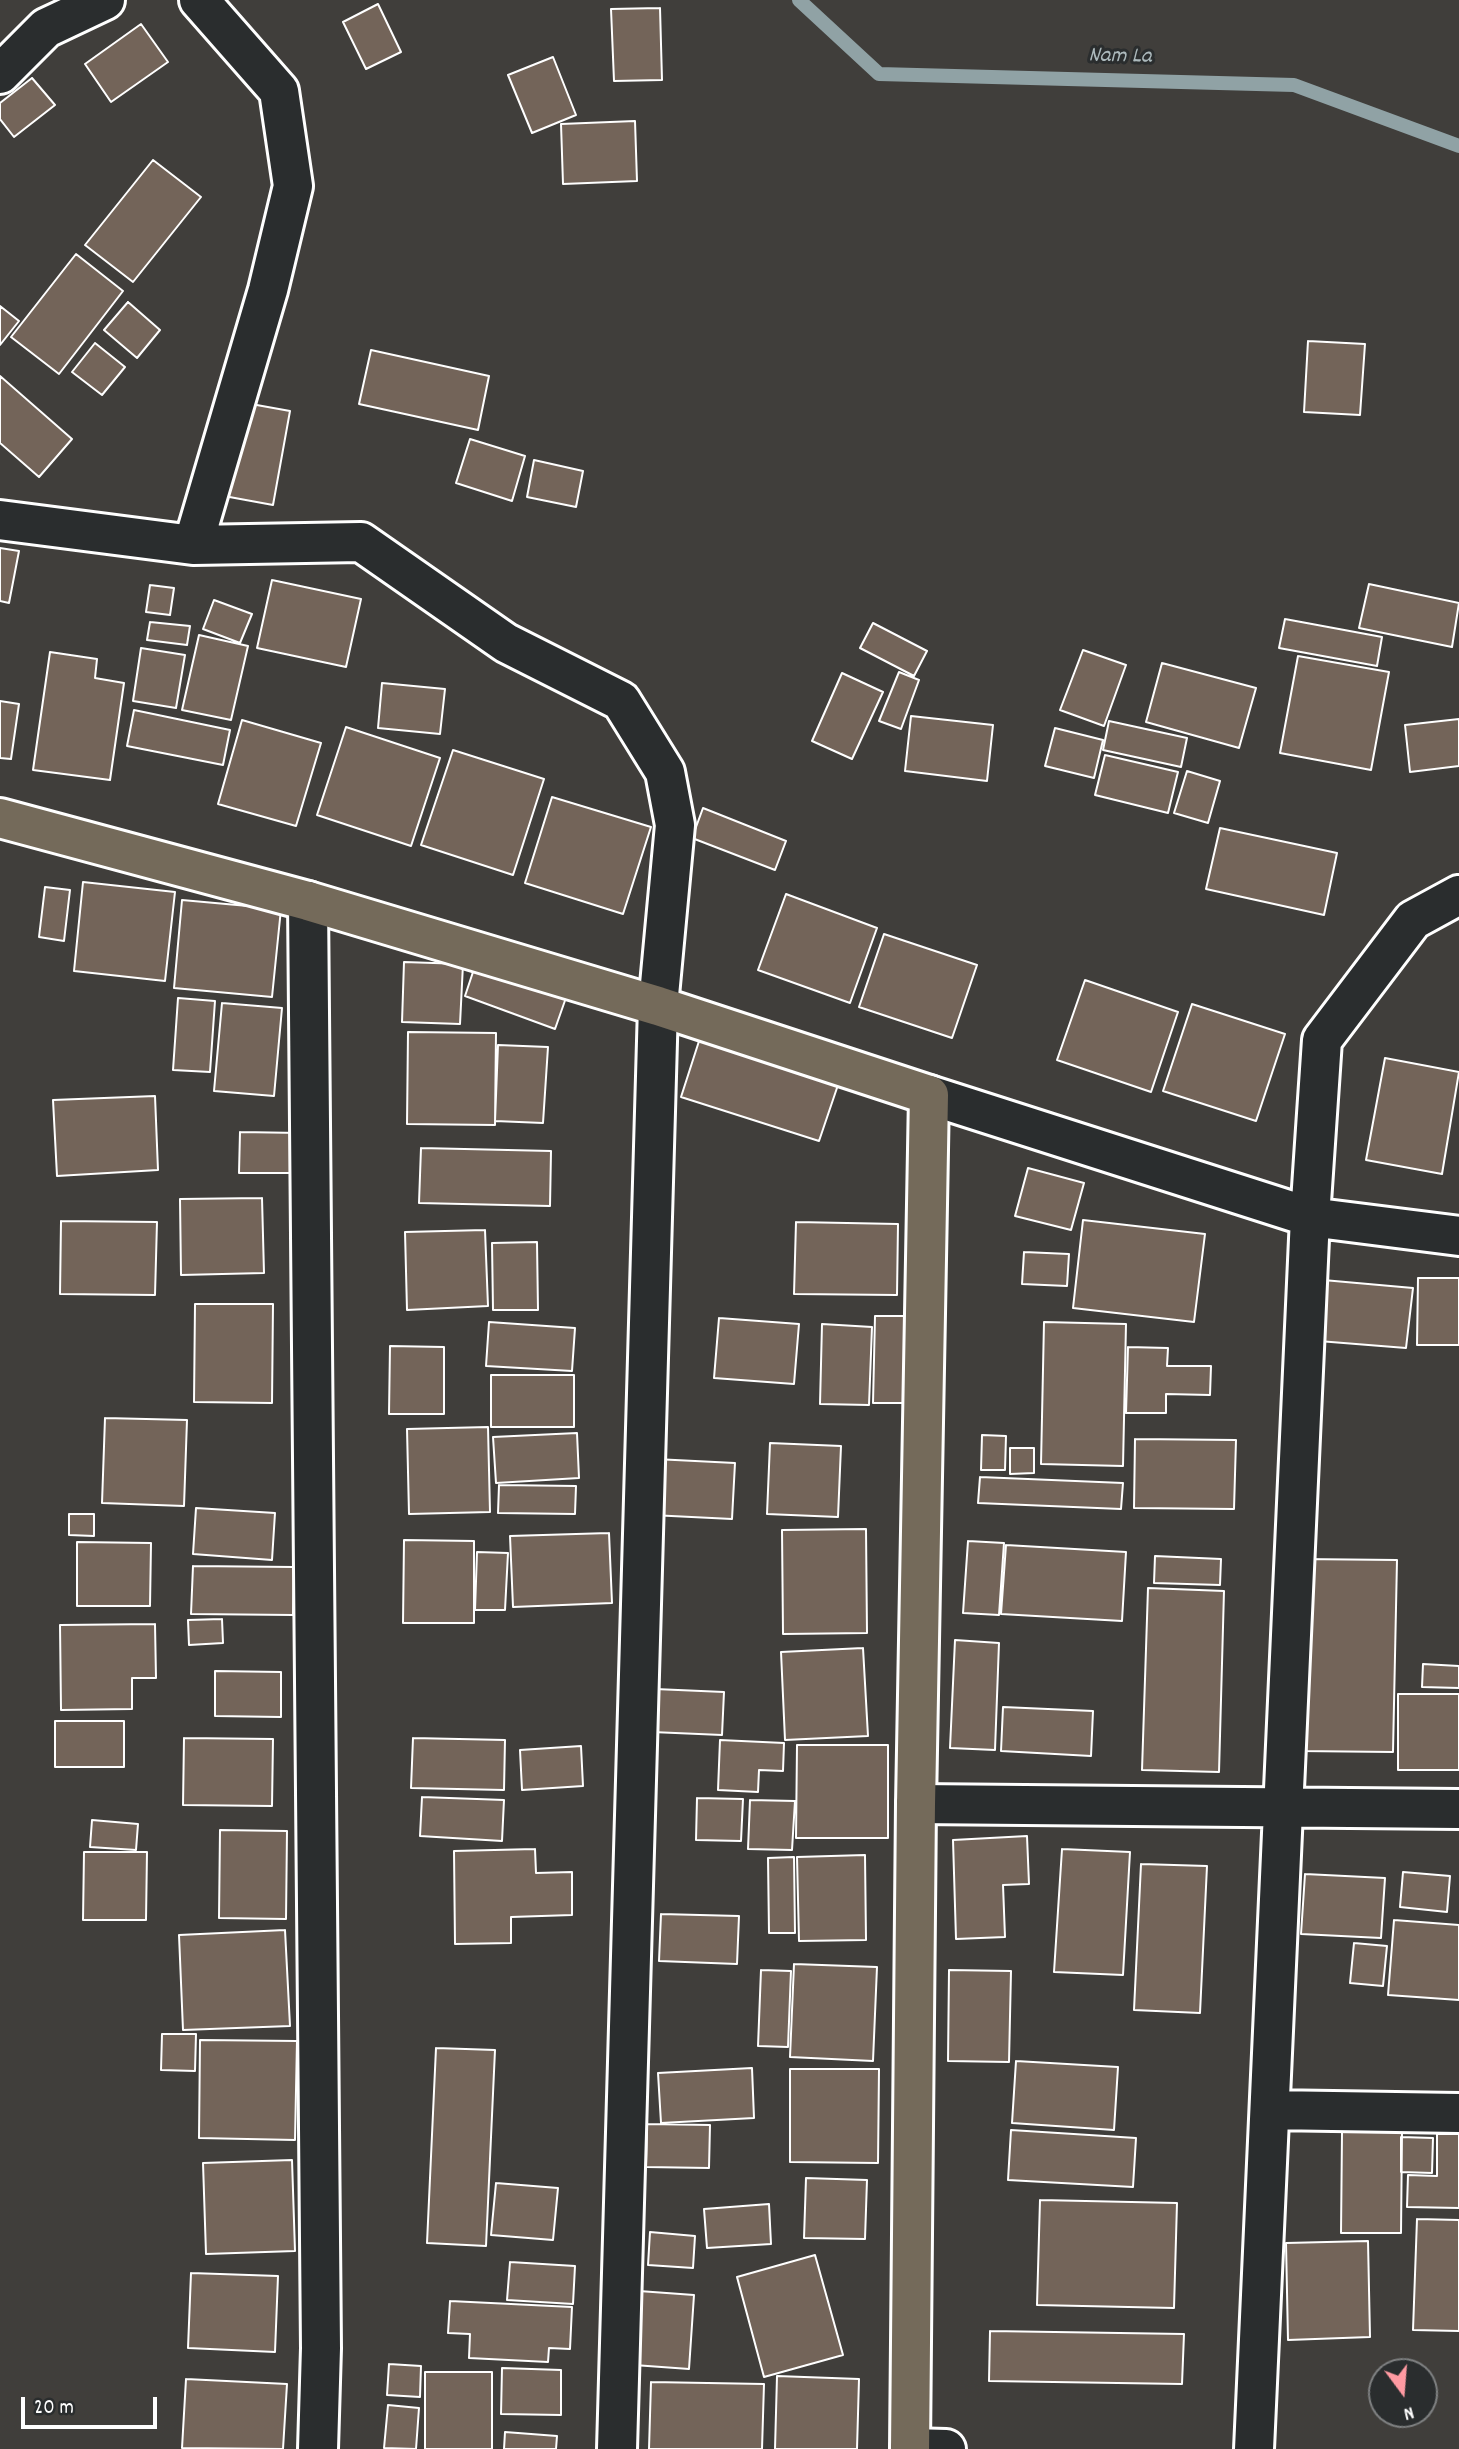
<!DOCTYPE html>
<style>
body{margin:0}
#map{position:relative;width:1459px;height:2449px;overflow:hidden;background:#403e3b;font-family:Dekko,sans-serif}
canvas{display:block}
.north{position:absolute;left:1368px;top:2358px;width:70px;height:70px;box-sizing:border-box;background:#2a2d2e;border:2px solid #7f8182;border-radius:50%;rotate:164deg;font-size:19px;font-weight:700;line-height:28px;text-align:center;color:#fff}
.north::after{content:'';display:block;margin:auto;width:24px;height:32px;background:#ff9aa2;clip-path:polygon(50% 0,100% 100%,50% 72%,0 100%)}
.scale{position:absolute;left:21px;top:2397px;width:136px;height:32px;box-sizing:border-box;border:4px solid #fff;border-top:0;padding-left:9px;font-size:21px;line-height:24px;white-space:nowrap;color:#fff;-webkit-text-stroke:5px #2a2d2e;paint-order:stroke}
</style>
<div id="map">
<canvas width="1459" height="2449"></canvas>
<div class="north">N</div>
<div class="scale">20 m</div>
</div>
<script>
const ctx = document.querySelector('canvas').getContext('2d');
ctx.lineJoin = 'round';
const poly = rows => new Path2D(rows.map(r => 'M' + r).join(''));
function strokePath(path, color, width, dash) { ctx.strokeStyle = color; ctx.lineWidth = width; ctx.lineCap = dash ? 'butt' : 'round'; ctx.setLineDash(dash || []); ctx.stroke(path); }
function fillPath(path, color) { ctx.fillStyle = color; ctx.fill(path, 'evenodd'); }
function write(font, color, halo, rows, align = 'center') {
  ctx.font = font + ' Dekko,sans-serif'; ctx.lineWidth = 6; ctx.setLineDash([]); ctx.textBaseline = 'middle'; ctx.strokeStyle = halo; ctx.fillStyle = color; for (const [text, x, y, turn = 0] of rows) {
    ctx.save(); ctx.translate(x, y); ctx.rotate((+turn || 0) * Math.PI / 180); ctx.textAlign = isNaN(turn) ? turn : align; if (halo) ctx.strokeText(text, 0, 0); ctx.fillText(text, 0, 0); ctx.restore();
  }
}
strokePath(poly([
 [799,0,879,74,1294,85,1459,146]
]), '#90a2a5', 14);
const building = poly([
 [378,4,401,52,366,69,343,22,378,4],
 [660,8,662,80,614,81,611,9,660,8],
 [141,24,168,62,111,102,85,64,141,24],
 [553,57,576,115,532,133,508,75,553,57],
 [32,78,55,105,14,137,0,119,0,103,32,78],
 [635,121,637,181,563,184,561,124,635,121],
 [153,160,201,197,133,282,85,245,153,160],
 [76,254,123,291,59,374,11,337,76,254],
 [128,302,160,330,137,358,104,330,128,302],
 [0,306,19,321,0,345,0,306],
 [1308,341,1365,344,1360,415,1304,412,1308,341],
 [95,343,125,367,102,395,72,372,95,343],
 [371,350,489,376,478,430,359,404,371,350],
 [0,376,72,439,39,477,0,443,0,376],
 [240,402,290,411,273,505,224,496,240,402],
 [470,439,525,456,512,501,456,483,470,439],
 [534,460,583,471,576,507,527,497,534,460],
 [0,548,19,551,9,603,0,601,0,548],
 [272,580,361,599,346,667,257,648,272,580],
 [1369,584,1459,603,1452,647,1359,628,1369,584],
 [150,585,174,588,170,615,146,612,150,585],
 [214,600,252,614,240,643,203,629,214,600],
 [1285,619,1382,637,1377,666,1279,648,1285,619],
 [150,622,190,626,187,645,147,640,150,622],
 [873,623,927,651,914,676,860,648,873,623],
 [199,635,248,646,231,720,182,710,199,635],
 [141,648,185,655,176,708,133,701,141,648],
 [1083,650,1126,665,1104,726,1060,710,1083,650],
 [50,652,97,659,95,678,124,683,110,780,33,770,50,652],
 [1298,656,1389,672,1371,770,1280,753,1298,656],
 [1162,663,1256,688,1239,748,1146,722,1162,663],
 [899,672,919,680,901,729,879,721,899,672],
 [842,673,883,692,852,759,812,741,842,673],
 [382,683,445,689,440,734,378,728,382,683],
 [0,701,19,704,11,759,0,758,0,701],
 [134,710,230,730,223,765,127,746,134,710],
 [911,716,993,725,987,781,905,771,911,716],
 [1459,719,1459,766,1410,772,1405,725,1459,719],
 [242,720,321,743,296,826,218,804,242,720],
 [1109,721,1187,738,1181,767,1103,750,1109,721],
 [346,727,440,758,411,846,317,815,346,727],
 [1055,728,1103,740,1094,778,1045,766,1055,728],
 [453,750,544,779,513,875,421,845,453,750],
 [1105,755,1178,772,1168,813,1095,795,1105,755],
 [1187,771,1220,781,1208,823,1174,813,1187,771],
 [552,797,651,827,623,914,525,883,552,797],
 [703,808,786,841,775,870,692,838,703,808],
 [1220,828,1337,853,1324,915,1206,889,1220,828],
 [83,882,175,892,165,981,74,971,83,882],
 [45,887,70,890,64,941,39,937,45,887],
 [786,894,877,928,850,1003,758,970,786,894],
 [182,900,281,909,272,997,174,988,182,900],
 [884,934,977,965,952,1038,859,1007,884,934],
 [477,960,568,992,555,1029,465,996,477,960],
 [404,962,463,964,460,1024,402,1022,404,962],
 [1085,980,1178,1012,1151,1092,1057,1060,1085,980],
 [178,998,215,1001,210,1072,173,1070,178,998],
 [222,1003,282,1008,274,1096,214,1091,222,1003],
 [1192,1004,1285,1034,1256,1121,1163,1091,1192,1004],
 [408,1032,496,1033,495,1125,407,1124,408,1032],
 [700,1038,839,1082,819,1141,681,1097,700,1038],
 [498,1045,548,1047,543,1123,495,1121,498,1045],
 [1385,1058,1459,1072,1442,1174,1366,1160,1385,1058],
 [155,1096,158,1170,57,1176,53,1100,155,1096],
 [240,1132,301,1133,301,1173,239,1173,240,1132],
 [421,1148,551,1151,550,1206,419,1203,421,1148],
 [1028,1168,1084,1183,1071,1230,1015,1216,1028,1168],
 [262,1198,264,1273,181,1275,180,1199,262,1198],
 [1083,1220,1205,1234,1194,1322,1073,1308,1083,1220],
 [61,1221,157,1222,155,1295,60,1294,61,1221],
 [796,1222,898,1224,897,1295,794,1294,796,1222],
 [485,1230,488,1306,407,1310,405,1232,485,1230],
 [537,1242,538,1310,493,1310,492,1243,537,1242],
 [1024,1252,1069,1254,1067,1286,1022,1284,1024,1252],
 [1418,1278,1459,1278,1459,1345,1417,1345,1418,1278],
 [1312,1279,1413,1288,1406,1348,1306,1340,1312,1279],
 [195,1304,273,1304,272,1403,194,1402,195,1304],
 [875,1316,912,1316,910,1403,873,1403,875,1316],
 [719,1318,799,1324,794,1384,714,1378,719,1318],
 [489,1322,575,1328,572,1371,486,1366,489,1322],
 [1044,1322,1126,1324,1123,1466,1041,1464,1044,1322],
 [822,1324,872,1327,869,1405,820,1404,822,1324],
 [390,1346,444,1347,444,1414,389,1414,390,1346],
 [1128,1347,1168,1348,1167,1366,1211,1366,1210,1395,1166,1394,1166,1413,1126,1413,1128,1347],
 [491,1375,574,1375,574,1427,491,1427,491,1375],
 [105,1418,187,1420,184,1506,102,1503,105,1418],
 [488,1427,490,1512,409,1514,407,1429,488,1427],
 [577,1433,579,1478,496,1483,493,1437,577,1433],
 [982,1435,1006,1436,1005,1470,981,1470,982,1435],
 [1135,1439,1236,1440,1234,1509,1134,1508,1135,1439],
 [770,1443,841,1446,838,1517,767,1514,770,1443],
 [1010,1448,1034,1448,1034,1473,1010,1474,1010,1448],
 [655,1459,735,1463,732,1519,651,1515,655,1459],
 [980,1477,1123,1483,1121,1509,978,1503,980,1477],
 [499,1485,576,1486,575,1514,498,1513,499,1485],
 [196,1508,275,1513,272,1560,193,1554,196,1508],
 [69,1514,94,1514,94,1536,69,1535,69,1514],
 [866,1529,867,1633,783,1634,782,1530,866,1529],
 [609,1533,612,1603,513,1607,510,1536,609,1533],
 [404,1540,474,1541,474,1623,403,1623,404,1540],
 [968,1541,1004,1543,999,1615,963,1613,968,1541],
 [77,1542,151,1543,150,1606,77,1606,77,1542],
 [1006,1545,1126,1552,1122,1621,1001,1614,1006,1545],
 [477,1552,508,1553,505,1610,475,1610,477,1552],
 [1155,1556,1221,1559,1220,1585,1154,1583,1155,1556],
 [1300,1559,1397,1560,1393,1752,1298,1751,1300,1559],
 [193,1566,294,1567,293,1615,191,1614,193,1566],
 [1148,1588,1224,1591,1219,1772,1142,1770,1148,1588],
 [222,1619,223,1643,189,1645,188,1620,222,1619],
 [155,1624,156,1678,132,1678,132,1709,61,1710,60,1625,155,1624],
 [955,1640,999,1643,995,1750,950,1748,955,1640],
 [863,1648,868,1736,785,1740,781,1652,863,1648],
 [1423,1664,1459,1666,1459,1688,1422,1687,1423,1664],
 [215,1671,281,1672,281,1717,215,1716,215,1671],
 [655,1689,724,1692,722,1735,652,1732,655,1689],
 [1398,1694,1459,1694,1459,1770,1398,1770,1398,1694],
 [1003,1707,1093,1711,1091,1756,1001,1751,1003,1707],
 [55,1721,124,1721,124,1767,55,1767,55,1721],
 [184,1738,273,1739,272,1806,183,1805,184,1738],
 [413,1738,505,1740,504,1790,411,1788,413,1738],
 [720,1740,784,1743,783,1771,759,1770,758,1792,718,1790,720,1740],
 [797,1745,888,1745,888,1838,796,1838,797,1745],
 [581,1746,583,1786,522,1790,520,1750,581,1746],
 [422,1797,504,1800,502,1841,420,1836,422,1797],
 [697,1798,743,1799,741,1841,696,1840,697,1798],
 [750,1800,795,1801,792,1850,748,1849,750,1800],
 [92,1820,138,1824,136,1850,90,1847,92,1820],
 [220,1830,287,1831,286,1919,219,1918,220,1830],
 [1027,1836,1029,1884,1003,1885,1005,1937,956,1939,953,1840,1027,1836],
 [535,1849,536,1873,572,1872,572,1915,511,1917,511,1943,455,1944,454,1851,535,1849],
 [1062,1849,1130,1852,1123,1975,1054,1972,1062,1849],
 [84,1852,147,1852,146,1920,83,1920,84,1852],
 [865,1855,866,1940,799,1941,797,1857,865,1855],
 [794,1857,795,1933,769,1933,768,1858,794,1857],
 [1141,1864,1207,1866,1200,2013,1134,2010,1141,1864],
 [1403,1872,1450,1876,1447,1912,1400,1907,1403,1872],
 [1305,1874,1385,1878,1381,1938,1301,1934,1305,1874],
 [661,1914,739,1916,737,1964,659,1961,661,1914],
 [1394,1920,1459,1925,1459,2000,1388,1995,1394,1920],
 [285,1930,290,2026,183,2030,179,1935,285,1930],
 [1354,1943,1387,1946,1383,1986,1350,1983,1354,1943],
 [794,1964,877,1967,873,2061,790,2057,794,1964],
 [761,1970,791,1971,788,2047,758,2046,761,1970],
 [949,1970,1011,1971,1009,2062,948,2061,949,1970],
 [162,2034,196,2034,195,2071,161,2070,162,2034],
 [200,2040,297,2041,295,2140,199,2138,200,2040],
 [436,2048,495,2050,486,2246,427,2243,436,2048],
 [1016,2061,1118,2067,1114,2130,1012,2123,1016,2061],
 [752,2068,754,2118,661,2123,658,2073,752,2068],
 [790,2069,879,2069,878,2163,790,2162,790,2069],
 [647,2124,710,2125,709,2168,646,2167,647,2124],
 [1011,2130,1136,2138,1133,2187,1008,2180,1011,2130],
 [1402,2131,1401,2233,1341,2233,1342,2132,1402,2131],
 [1437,2134,1459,2134,1459,2208,1407,2207,1408,2175,1437,2176,1437,2134],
 [1401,2137,1433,2138,1432,2173,1401,2172,1401,2137],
 [292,2160,295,2251,206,2254,203,2163,292,2160],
 [806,2178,867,2180,865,2239,804,2238,806,2178],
 [496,2183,558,2188,553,2240,491,2235,496,2183],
 [1040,2200,1177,2203,1174,2308,1037,2305,1040,2200],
 [769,2204,771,2244,707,2248,704,2209,769,2204],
 [1417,2219,1459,2220,1459,2331,1413,2330,1417,2219],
 [650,2232,695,2236,693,2268,648,2265,650,2232],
 [1368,2241,1370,2337,1288,2340,1286,2243,1368,2241],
 [815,2255,843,2355,764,2377,737,2277,815,2255],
 [510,2262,575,2266,573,2304,507,2300,510,2262],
 [191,2273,278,2276,275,2352,188,2348,191,2273],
 [639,2291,694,2295,689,2369,634,2365,639,2291],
 [450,2301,572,2307,570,2349,549,2348,548,2362,469,2358,470,2334,448,2333,450,2301],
 [990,2331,1184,2334,1182,2384,989,2381,990,2331],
 [389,2364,421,2366,420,2397,387,2395,389,2364],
 [502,2368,561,2370,561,2415,501,2414,502,2368],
 [425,2372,492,2372,492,2449,425,2449,425,2372],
 [777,2376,859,2379,857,2449,775,2449,777,2376],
 [186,2379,287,2384,283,2449,182,2448,186,2379],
 [651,2382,764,2384,762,2449,649,2449,651,2382],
 [388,2405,419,2408,416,2449,384,2448,388,2405],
 [505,2432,557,2436,556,2449,504,2449,505,2432]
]);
fillPath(building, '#736459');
strokePath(building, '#fff', 2);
const minor = poly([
 [0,74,46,28,105,0],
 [0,520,193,545,361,542,506,643,621,701,665,772,675,825,658,1006,617,2449],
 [193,545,268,290,293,186,279,91,199,0],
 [308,901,321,2348,318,2449],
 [929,1095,1310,1217,1459,1236],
 [916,1804,1459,1809],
 [1270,2110,1459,2113],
 [910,2448,946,2449],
 [1254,2449,1310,1217,1322,1040,1413,920,1459,895]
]);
const major = poly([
 [0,818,308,901,658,1006,929,1095,916,1804,910,2449]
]);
strokePath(minor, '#fff', 44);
strokePath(major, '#fff', 44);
strokePath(minor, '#2a2d2e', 38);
strokePath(major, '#746a5a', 38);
write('italic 23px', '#acb9bc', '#2a2d2e', [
 ["Nam La",1120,58,1]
]);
</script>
